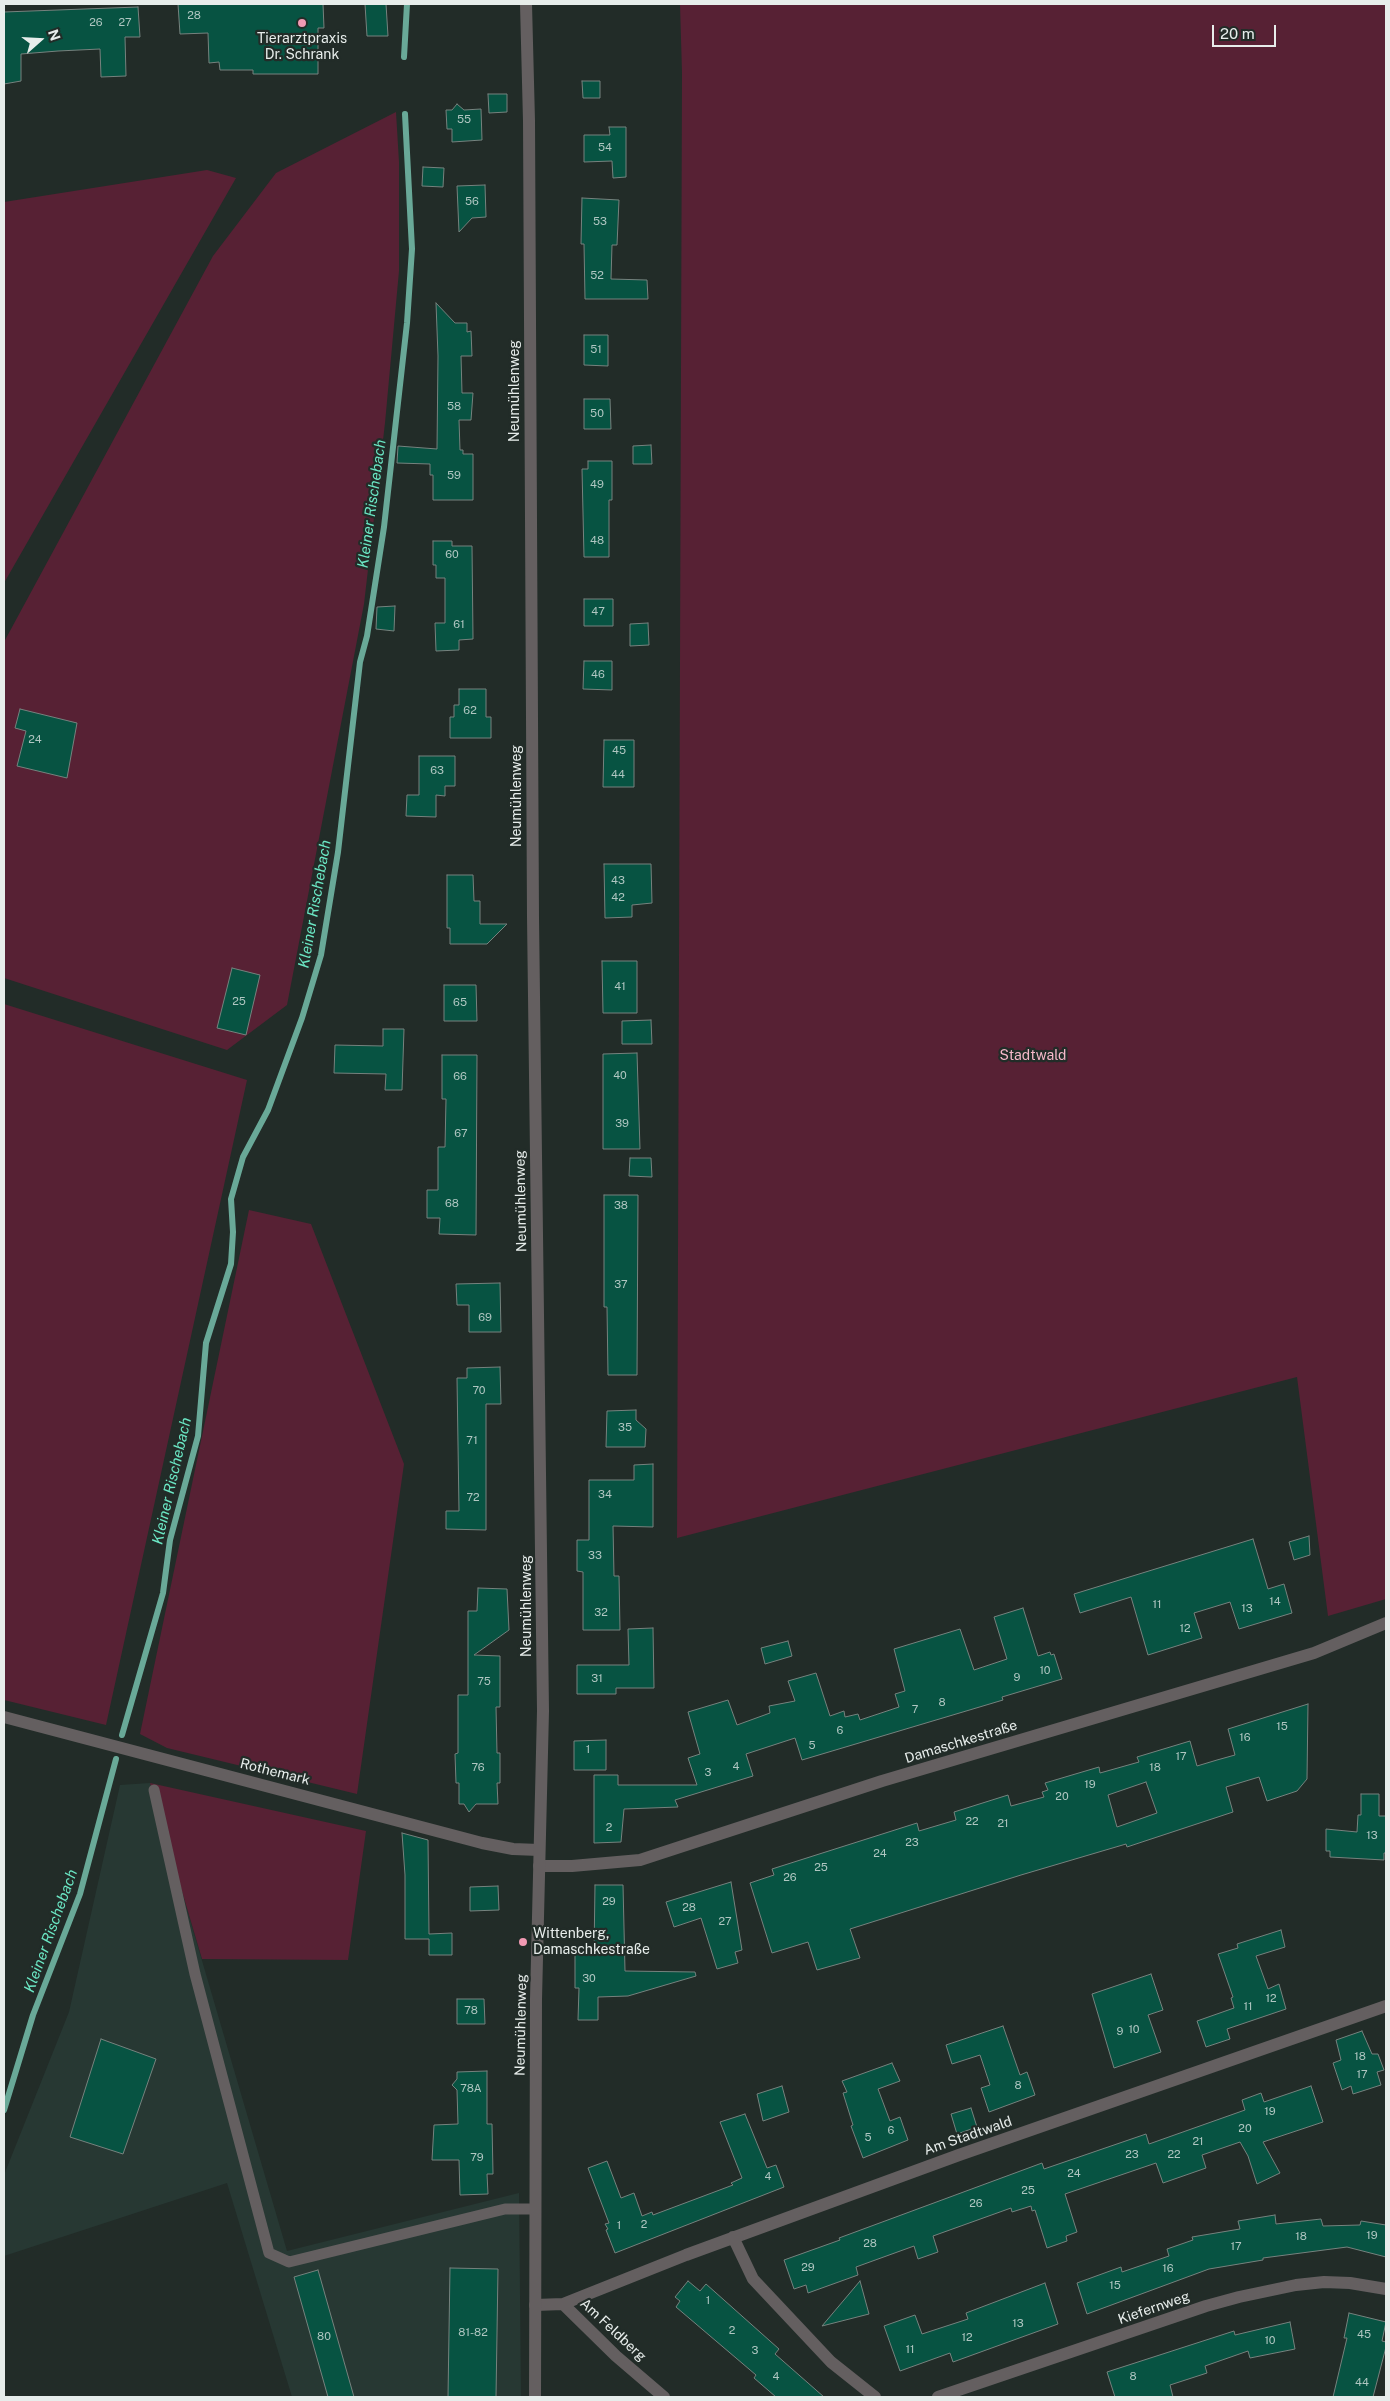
<!DOCTYPE html>
<meta charset="utf-8">
<style>
body{margin:0}
#map{position:relative;width:1390px;height:2401px;overflow:hidden;background:#222c28;font-family:"Public Sans",sans-serif}
canvas{display:block}
.frame{position:absolute;inset:0;border:5px solid #e7edeb;pointer-events:none}
.north{position:absolute;left:15px;top:15px;width:50px;height:50px;-webkit-text-stroke:4px #222c28;paint-order:stroke;rotate:71deg;font-size:14px;font-weight:700;line-height:20px;text-align:center;color:#e7edeb}
.north::after{content:'';display:block;margin:auto;width:18px;height:22px;background:#e7edeb;clip-path:polygon(50% 0,100% 100%,50% 72%,0 100%)}
.scale{position:absolute;left:1212px;top:25px;width:64px;height:22px;box-sizing:border-box;border:2px solid #e7edeb;border-top:0;padding-left:6px;font-size:15px;line-height:18px;white-space:nowrap;color:#e7edeb;-webkit-text-stroke:4px #222c28;paint-order:stroke}
</style>
<div id="map">
<canvas width="1390" height="2401"></canvas>
<div class="frame"></div>
<div class="north">N</div>
<div class="scale">20 m</div>
</div>
<script>
const ctx = document.querySelector('canvas').getContext('2d');
ctx.lineJoin = 'round';
function fillPath(path, color) { ctx.fillStyle = color; ctx.fill(path, 'evenodd'); }
const poly = rows => new Path2D(rows.map(r => 'M' + r).join(''));
function strokePath(path, color, width, dash) { ctx.strokeStyle = color; ctx.lineWidth = width; ctx.lineCap = dash ? 'butt' : 'round'; ctx.setLineDash(dash || []); ctx.stroke(path); }
function write(font, color, halo, rows, align = 'center') {
  ctx.font = font + ' "Public Sans",sans-serif'; ctx.lineWidth = 4.5; ctx.setLineDash([]); ctx.textBaseline = 'middle'; ctx.strokeStyle = halo; ctx.fillStyle = color; for (const [text, x, y, turn = 0] of rows) {
    ctx.save(); ctx.translate(x, y); ctx.rotate((+turn || 0) * Math.PI / 180); ctx.textAlign = isNaN(turn) ? turn : align; if (halo) ctx.strokeText(text, 0, 0); ctx.fillText(text, 0, 0); ctx.restore();
  }
}
fillPath(poly([
 [150,1783,287,2251,519,2193,521,2397,292,2397,227,2183,4,2256,4,2175,69,2012,120,1785]
]), '#273833');
fillPath(poly([
 [680,4,1386,4,1386,1599,1328,1616,1297,1377,677,1538,682,73],
 [396,112,399,162,399,271,385,423,364,604,287,1005,227,1050,4,978,4,642,213,256,276,173],
 [207,170,236,178,4,583,4,202],
 [4,1004,247,1080,106,1725,4,1700],
 [249,1210,311,1224,404,1464,357,1794,167,1748,140,1734],
 [150,1783,366,1831,348,1960,202,1959]
]), '#572134');
strokePath(poly([
 [404,57,407,4],
 [122,1735,163,1593,170,1540,198,1436,206,1343,231,1264,233,1232,231,1199,243,1157,268,1110,302,1018,321,955,338,852,360,662,367,636,384,527,407,323,412,249,405,114],
 [4,2110,33,2015,80,1894,116,1759]
]), '#69a998', 6);
const building = poly([
 [178,4,323,4,324,28,318,28,318,74,253,74,253,70,220,70,219,62,209,63,208,33,180,34,178,4],
 [365,4,386,4,388,36,367,36,365,4],
 [138,7,140,37,125,37,126,76,101,77,100,49,58,51,21,54,21,81,4,84,4,12,138,7],
 [582,81,600,81,600,98,583,98,582,81],
 [488,94,507,94,507,112,489,113,488,94],
 [457,104,464,110,481,109,482,140,452,142,452,129,447,129,446,110,452,110,457,104],
 [609,127,626,127,626,177,613,178,612,161,584,162,584,135,610,135,609,127],
 [423,167,444,168,443,187,422,186,423,167],
 [485,185,486,217,472,218,459,232,457,186,485,185],
 [582,198,619,200,617,245,612,245,611,279,647,280,648,299,585,299,584,244,581,244,582,198],
 [436,303,455,323,467,323,467,332,471,331,472,356,461,356,462,393,473,393,471,420,459,420,460,450,463,450,463,454,473,454,473,500,433,500,433,475,430,475,430,464,397,463,398,446,437,449,438,356,436,303],
 [584,335,608,335,608,366,584,365,584,335],
 [584,399,610,399,611,429,584,429,584,399],
 [651,445,652,464,633,464,633,446,651,445],
 [588,461,612,461,612,500,609,500,609,557,584,557,582,469,588,469,588,461],
 [433,541,452,541,452,546,472,546,473,639,459,640,459,650,436,651,435,623,445,623,445,578,436,578,436,565,433,565,433,541],
 [584,599,613,599,613,626,584,626,584,599],
 [395,606,394,631,376,629,377,607,395,606],
 [648,623,649,645,630,646,630,624,648,623],
 [584,661,612,661,612,690,583,689,584,661],
 [459,689,486,689,486,717,491,717,491,738,450,738,450,717,454,717,454,705,459,705,459,689],
 [20,709,77,723,67,778,17,766,26,731,15,728,20,709],
 [604,740,634,740,634,787,603,787,604,740],
 [419,756,455,756,455,786,445,786,445,796,436,795,436,817,406,816,407,795,419,795,419,756],
 [604,864,651,864,652,903,632,905,632,917,605,918,604,864],
 [447,875,473,875,474,901,480,901,480,924,507,924,487,944,450,944,450,928,447,928,447,875],
 [602,961,637,961,637,1013,603,1013,602,961],
 [232,968,260,975,246,1035,217,1028,232,968],
 [444,985,476,985,477,1021,444,1021,444,985],
 [651,1020,652,1044,622,1044,622,1021,651,1020],
 [383,1029,404,1029,402,1090,385,1090,386,1074,334,1073,335,1045,383,1046,383,1029],
 [637,1053,640,1149,603,1149,603,1054,637,1053],
 [442,1055,477,1055,476,1235,439,1234,440,1218,427,1218,427,1190,438,1190,438,1147,445,1147,446,1099,442,1099,442,1055],
 [630,1158,651,1158,652,1177,629,1176,630,1158],
 [604,1195,638,1195,637,1375,608,1375,607,1307,604,1307,604,1195],
 [500,1283,501,1332,469,1332,469,1305,457,1305,456,1284,500,1283],
 [500,1367,501,1404,486,1404,486,1530,446,1529,446,1511,459,1511,457,1378,467,1378,467,1368,500,1367],
 [636,1410,636,1420,646,1429,645,1447,606,1447,607,1411,636,1410],
 [653,1464,653,1527,613,1526,614,1576,619,1576,620,1630,583,1630,583,1572,577,1571,577,1540,589,1540,589,1480,634,1480,634,1465,653,1464],
 [1309,1536,1310,1555,1294,1560,1289,1542,1309,1536],
 [1253,1539,1268,1589,1284,1584,1292,1613,1239,1629,1230,1602,1194,1613,1202,1638,1148,1655,1131,1597,1080,1613,1074,1594,1253,1539],
 [478,1588,507,1589,509,1630,474,1655,500,1656,500,1707,496,1707,497,1753,500,1753,500,1783,497,1783,498,1804,476,1804,469,1812,464,1804,459,1804,459,1783,456,1783,455,1754,458,1753,458,1695,468,1695,468,1611,477,1611,478,1588],
 [1023,1608,1038,1656,1050,1652,1051,1655,1054,1654,1062,1679,1002,1697,1003,1700,802,1760,795,1738,746,1754,753,1776,675,1800,678,1807,624,1809,621,1842,594,1843,594,1775,618,1775,618,1785,697,1785,688,1758,700,1754,688,1712,728,1700,737,1725,770,1713,769,1706,795,1701,788,1681,816,1673,830,1716,844,1711,845,1717,858,1714,860,1720,899,1707,895,1694,905,1691,894,1649,960,1629,974,1670,1007,1659,994,1617,1023,1608],
 [653,1628,654,1688,616,1688,616,1694,577,1694,577,1665,629,1665,628,1629,653,1628],
 [788,1641,792,1656,765,1664,761,1648,788,1641],
 [1308,1704,1307,1779,1297,1791,1267,1801,1259,1777,1226,1787,1233,1812,1142,1842,1127,1847,1126,1844,1021,1875,850,1929,860,1958,817,1970,808,1942,772,1953,750,1883,774,1875,772,1869,917,1823,919,1831,956,1820,954,1812,1008,1795,1011,1806,1044,1797,1042,1792,1048,1790,1045,1783,1099,1767,1100,1773,1139,1762,1137,1757,1190,1741,1197,1766,1217,1760,1235,1755,1228,1729,1308,1704],
 [1146,1782,1157,1813,1117,1827,1108,1795,1146,1782],
 [606,1740,606,1770,574,1770,574,1741,606,1740],
 [1361,1794,1379,1794,1379,1816,1386,1816,1386,1853,1384,1853,1384,1860,1330,1857,1330,1851,1326,1851,1326,1829,1357,1832,1358,1815,1361,1815,1361,1794],
 [402,1833,428,1840,429,1934,452,1933,452,1955,429,1955,429,1939,405,1939,405,1875,402,1833],
 [731,1882,742,1950,735,1952,738,1963,717,1969,701,1918,674,1927,666,1902,731,1882],
 [595,1885,623,1885,625,1971,695,1972,696,1976,628,1996,598,1997,598,2020,578,2020,579,1988,575,1988,575,1954,594,1954,595,1885],
 [498,1886,499,1910,470,1911,470,1887,498,1886],
 [1281,1930,1285,1947,1256,1956,1268,1989,1279,1984,1286,2009,1227,2029,1230,2039,1206,2047,1197,2021,1234,2008,1231,1998,1233,1997,1218,1954,1238,1948,1237,1944,1281,1930],
 [1151,1974,1163,2010,1148,2015,1161,2052,1114,2068,1092,1994,1151,1974],
 [457,1999,484,1999,485,2024,457,2024,457,1999],
 [1003,2026,1020,2075,1027,2072,1035,2095,989,2112,981,2088,990,2085,980,2055,952,2064,946,2045,1003,2026],
 [1362,2031,1372,2054,1378,2054,1384,2070,1377,2072,1381,2085,1353,2094,1351,2086,1342,2090,1333,2063,1341,2060,1336,2040,1362,2031],
 [101,2039,156,2059,123,2154,70,2137,101,2039],
 [892,2063,900,2081,878,2089,890,2121,900,2117,908,2140,863,2158,851,2126,853,2125,843,2093,847,2092,842,2081,892,2063],
 [487,2071,487,2124,492,2124,493,2174,487,2174,488,2194,460,2195,459,2160,432,2160,434,2125,458,2124,457,2090,452,2085,457,2079,457,2072,487,2071],
 [782,2086,789,2112,763,2121,757,2094,782,2086],
 [1311,2086,1323,2122,1263,2142,1280,2173,1257,2184,1248,2156,1240,2142,1202,2155,1206,2168,1163,2183,1156,2163,1065,2194,1077,2232,1066,2236,1067,2241,1047,2248,1035,2210,1032,2211,1031,2206,1012,2212,1011,2208,933,2236,938,2252,918,2259,914,2246,856,2267,858,2275,808,2293,806,2285,794,2289,784,2260,840,2240,839,2238,1042,2163,1044,2169,1146,2134,1149,2144,1245,2110,1242,2100,1261,2093,1264,2102,1311,2086],
 [971,2108,977,2127,957,2134,951,2114,971,2108],
 [745,2114,767,2168,776,2165,784,2187,615,2253,606,2230,608,2229,605,2224,609,2223,588,2168,607,2161,621,2198,634,2193,642,2216,652,2212,653,2215,733,2185,731,2183,742,2178,720,2122,745,2114],
 [1275,2215,1276,2224,1321,2219,1323,2226,1360,2225,1361,2221,1386,2225,1386,2257,1347,2247,1263,2258,1263,2260,1209,2269,1087,2314,1077,2283,1121,2267,1122,2272,1169,2256,1167,2249,1193,2240,1192,2237,1240,2229,1238,2221,1275,2215],
 [450,2268,498,2269,496,2397,448,2397,450,2268],
 [318,2270,354,2397,328,2397,294,2277,318,2270],
 [688,2281,700,2291,706,2284,779,2349,775,2354,824,2397,776,2397,754,2378,756,2375,676,2307,680,2301,675,2297,688,2281],
 [860,2281,869,2314,822,2326,860,2281],
 [1045,2283,1058,2324,953,2362,950,2353,900,2371,884,2326,915,2315,922,2334,968,2319,966,2313,1045,2283],
 [1349,2313,1386,2322,1382,2341,1386,2342,1386,2347,1373,2397,1333,2397,1347,2338,1344,2338,1349,2313],
 [1290,2322,1295,2349,1250,2358,1248,2351,1205,2366,1207,2373,1170,2385,1173,2397,1115,2397,1107,2372,1234,2331,1235,2335,1290,2322]
]);
fillPath(building, '#075342');
strokePath(building, '#76827e', 1);
strokePath(poly([
 [154,1790,195,1974,269,2253,289,2262,505,2209,535,2209]
]), '#645f60', 11);
strokePath(poly([
 [4,1717,482,1843,513,1849,539,1850],
 [539,1866,572,1866,640,1860,882,1781,1314,1653,1386,1623],
 [733,2237,753,2279,831,2362,875,2397],
 [563,2304,616,2356,664,2397],
 [535,2305,563,2304,686,2255,959,2155,1386,2006],
 [938,2397,1206,2306,1239,2297,1296,2285,1324,2282,1350,2283,1386,2289]
]), '#645f60', 12);
strokePath(poly([
 [526,4,529,121,533,917,543,1711,536,1999,535,2397]
]), '#645f60', 12);
for (const [x, y, r, color] of [
 [302,23,5,"#f19ab3"],
 [523,1942,5,"#f19ab3"]
]) { const dot = new Path2D(); dot.arc(x, y, r, 0, 2 * Math.PI); ctx.fillStyle = color; ctx.fill(dot); strokePath(dot, '#222c28', 2); }
write('11px', '#afc6c1', null, [
 ["28",194,16],
 ["26",96,23],
 ["27",125,23],
 ["55",464,120],
 ["54",605,148],
 ["56",472,202],
 ["53",600,222],
 ["52",597,276],
 ["51",596,350],
 ["58",454,407],
 ["50",597,414],
 ["59",454,476],
 ["49",597,485],
 ["48",597,541],
 ["60",452,555],
 ["47",598,612],
 ["61",459,625],
 ["46",598,675],
 ["62",470,711],
 ["24",35,740],
 ["45",619,751],
 ["63",437,771],
 ["44",618,775],
 ["43",618,881],
 ["42",618,898],
 ["41",620,987],
 ["25",239,1002],
 ["65",460,1003],
 ["40",620,1076],
 ["66",460,1077],
 ["39",622,1124],
 ["67",461,1134],
 ["68",452,1204],
 ["38",621,1206],
 ["37",621,1285],
 ["69",485,1318],
 ["70",479,1391],
 ["35",625,1428],
 ["71",472,1441],
 ["34",605,1495],
 ["72",473,1498],
 ["33",595,1556],
 ["14",1275,1602],
 ["11",1157,1605],
 ["13",1247,1609],
 ["32",601,1613],
 ["12",1185,1629],
 ["10",1045,1671],
 ["9",1017,1678],
 ["31",597,1679],
 ["75",484,1682],
 ["8",942,1703],
 ["7",915,1710],
 ["15",1282,1727],
 ["6",840,1731],
 ["16",1245,1738],
 ["5",812,1746],
 ["1",588,1750],
 ["17",1181,1757],
 ["4",736,1767],
 ["76",478,1768],
 ["18",1155,1768],
 ["3",708,1773],
 ["19",1090,1785],
 ["20",1062,1797],
 ["22",972,1822],
 ["21",1003,1824],
 ["2",609,1828],
 ["13",1372,1836],
 ["23",912,1843],
 ["24",880,1854],
 ["25",821,1868],
 ["26",790,1878],
 ["29",609,1902],
 ["28",689,1908],
 ["27",725,1922],
 ["30",589,1979],
 ["12",1271,1999],
 ["11",1248,2007],
 ["78",471,2011],
 ["10",1134,2030],
 ["9",1120,2032],
 ["18",1360,2057],
 ["17",1362,2075],
 ["8",1018,2086],
 ["78A",471,2089],
 ["19",1270,2112],
 ["20",1245,2129],
 ["6",891,2131],
 ["5",868,2138],
 ["21",1198,2142],
 ["23",1132,2155],
 ["22",1174,2155],
 ["79",477,2158],
 ["24",1074,2174],
 ["4",768,2177],
 ["25",1028,2191],
 ["26",976,2204],
 ["2",644,2225],
 ["1",619,2226],
 ["19",1372,2236],
 ["18",1301,2237],
 ["28",870,2244],
 ["17",1236,2247],
 ["29",808,2268],
 ["16",1168,2269],
 ["15",1115,2286],
 ["1",708,2301],
 ["13",1018,2324],
 ["2",732,2331],
 ["81-82",473,2333],
 ["45",1364,2335],
 ["80",324,2337],
 ["12",967,2338],
 ["10",1270,2341],
 ["11",910,2350],
 ["3",755,2351],
 ["4",776,2377],
 ["8",1133,2377],
 ["44",1362,2383]
]);
write('14px', '#e7edeb', '#222c28', [
 ["Tierarztpraxis",302,39],
 ["Dr. Schrank",302,55],
 ["Wittenberg,",533,1934,"left"],
 ["Damaschkestraße",533,1950,"left"]
]);
write('14px', '#e7edeb', '#222c28', [
 ["Neumühlenweg",515,391,-90],
 ["Neumühlenweg",517,796,-90],
 ["Neumühlenweg",521,1201,-91],
 ["Neumühlenweg",527,1606,-90],
 ["Damaschkestraße",961,1742,-17],
 ["Rothemark",275,1772,14],
 ["Neumühlenweg",521,2025,-89],
 ["Am Stadtwald",968,2136,-19],
 ["Kiefernweg",1154,2308,-19],
 ["Am Feldberg",613,2330,43]
]);
write('14px', '#f5b8c9', '#222c28', [
 ["Stadtwald",1033,1056]
]);
write('italic 15px', '#6be7c4', '#222c28', [
 ["Kleiner Rischebach",372,504,-82],
 ["Kleiner Rischebach",315,904,-80],
 ["Kleiner Rischebach",172,1481,-77],
 ["Kleiner Rischebach",51,1931,-70]
]);
</script>
